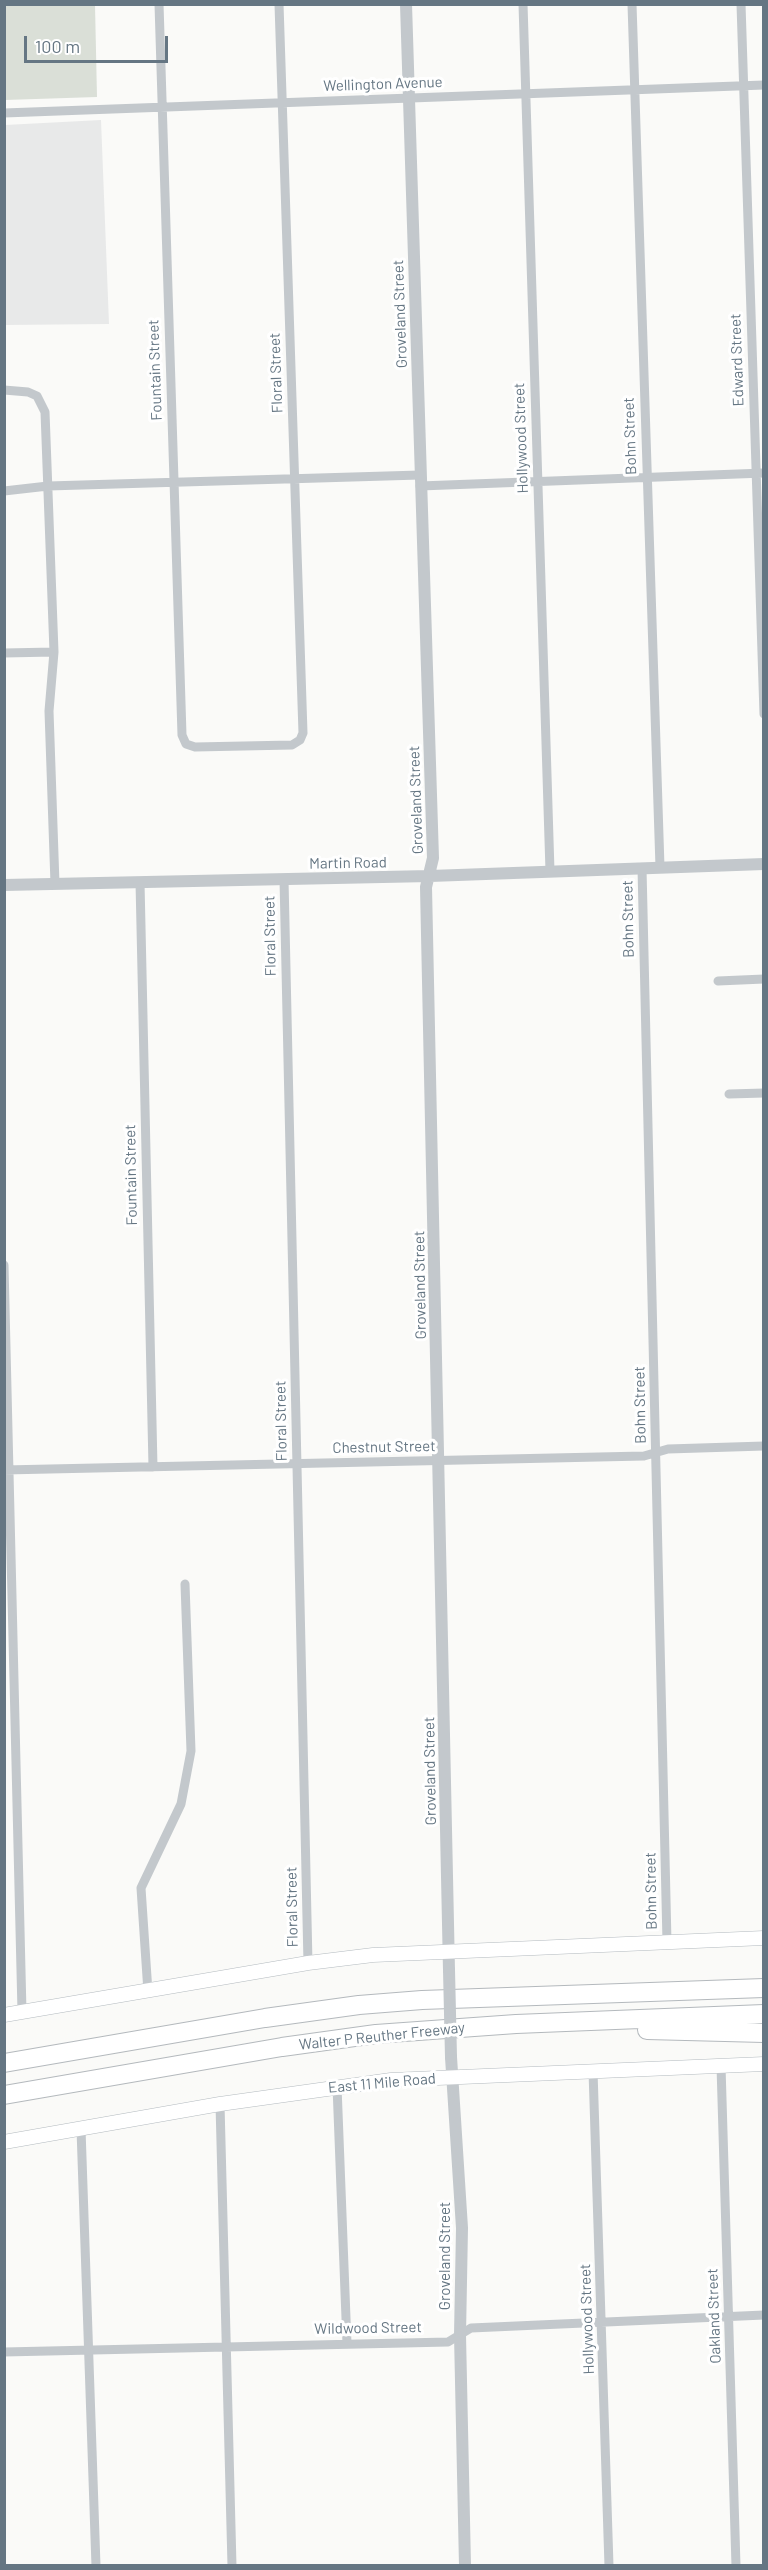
<!DOCTYPE html>
<style>
body{margin:0}
#map{position:relative;width:768px;height:2570px;overflow:hidden;background:#fafaf8;font-family:Barlow,sans-serif}
canvas{display:block}
.frame{position:absolute;inset:0;border:6px solid #657683;pointer-events:none}
.scale{position:absolute;left:24px;top:36px;width:144px;height:27px;box-sizing:border-box;border:3px solid #657683;border-top:0;padding-left:8px;font-size:18px;line-height:21px;white-space:nowrap;color:#657683;-webkit-text-stroke:4px #fff;paint-order:stroke}
</style>
<div id="map">
<canvas width="768" height="2570"></canvas>
<div class="frame"></div>
<div class="scale">100 m</div>
</div>
<script>
const ctx = document.querySelector('canvas').getContext('2d');
ctx.lineJoin = 'round';
function fillPath(path, color) { ctx.fillStyle = color; ctx.fill(path, 'evenodd'); }
const poly = rows => new Path2D(rows.map(r => 'M' + r).join(''));
function strokePath(path, color, width, dash) { ctx.strokeStyle = color; ctx.lineWidth = width; ctx.lineCap = dash ? 'butt' : 'round'; ctx.setLineDash(dash || []); ctx.stroke(path); }
function write(font, color, halo, rows, align = 'center') {
  ctx.font = font + ' Barlow,sans-serif'; ctx.lineWidth = 6; ctx.setLineDash([]); ctx.textBaseline = 'middle'; ctx.strokeStyle = halo; ctx.fillStyle = color; for (const [text, x, y, turn = 0] of rows) {
    ctx.save(); ctx.translate(x, y); ctx.rotate((+turn || 0) * Math.PI / 180); ctx.textAlign = isNaN(turn) ? turn : align; if (halo) ctx.strokeText(text, 0, 0); ctx.fillText(text, 0, 0); ctx.restore();
  }
}
fillPath(poly([
 [101,120,109,324,5,325,5,125]
]), '#e8e9e9');
fillPath(poly([
 [4,5,95,5,97,97,5,100]
]), '#dadfd7');
const secondary = poly([
 [4,2015,308,1963,373,1955,764,1938],
 [4,2142,220,2104,391,2080,764,2064]
]);
const motorway = poly([
 [647,2030,764,2033],
 [4,2063,265,2018,359,2005,422,2000,764,1988],
 [4,2095,282,2047,376,2034,516,2024,764,2014]
]);
strokePath(secondary, '#b3babf', 15);
strokePath(motorway, '#b4b9bd', 20);
strokePath(poly([
 [159,4,182,735,186,744,195,747,292,745,300,740,303,733,279,4],
 [523,4,550,871],
 [632,4,660,867],
 [741,4,764,714],
 [4,113,764,85],
 [4,390,28,392,37,396,45,412,54,652,49,711,55,884],
 [420,486,764,473],
 [4,491,48,486,420,475],
 [4,653,54,652],
 [642,868,667,1942],
 [284,879,308,1963],
 [140,882,153,1467],
 [718,981,764,979],
 [729,1094,764,1093],
 [4,1265,22,2012],
 [4,1470,644,1456,668,1449,764,1446],
 [148,1992,141,1888,181,1804,191,1751,185,1584],
 [721,2066,736,2566],
 [593,2071,609,2566],
 [337,2086,347,2344],
 [220,2104,232,2566],
 [81,2129,96,2566],
 [4,2352,448,2342,471,2328,764,2315]
]), '#c3c8cc', 9);
strokePath(poly([
 [406,4,433,858,426,887,449,1970],
 [4,885,430,876,764,864],
 [451,2057,462,2228,460,2335,465,2566]
]), '#c3c8cc', 12);
strokePath(secondary, '#fff', 14);
strokePath(motorway, '#fff', 18);
strokePath(poly([
 [449,1970,451,2057]
]), '#c3c8cc', 12);
write('15px', '#657683', '#fff', [
 ["Wellington Avenue",383,84,-2],
 ["Groveland Street",400,314,-92],
 ["Edward Street",737,360,-92],
 ["Fountain Street",155,370,-92],
 ["Floral Street",276,373,-92],
 ["Bohn Street",630,436,-92],
 ["Hollywood Street",521,438,-92],
 ["Groveland Street",416,800,-92],
 ["Martin Road",348,863,-1],
 ["Bohn Street",628,919,-91],
 ["Floral Street",270,936,-91],
 ["Fountain Street",131,1175,-91],
 ["Groveland Street",420,1285,-91],
 ["Bohn Street",640,1405,-91],
 ["Floral Street",281,1421,-91],
 ["Chestnut Street",384,1447,-1],
 ["Groveland Street",430,1771,-91],
 ["Bohn Street",651,1891,-91],
 ["Floral Street",292,1907,-91],
 ["Walter P Reuther Freeway",382,2036,-6],
 ["East 11 Mile Road",382,2083,-5],
 ["Groveland Street",445,2256,-90],
 ["Oakland Street",714,2316,-92],
 ["Hollywood Street",587,2319,-92],
 ["Wildwood Street",368,2328,-1]
]);
</script>
